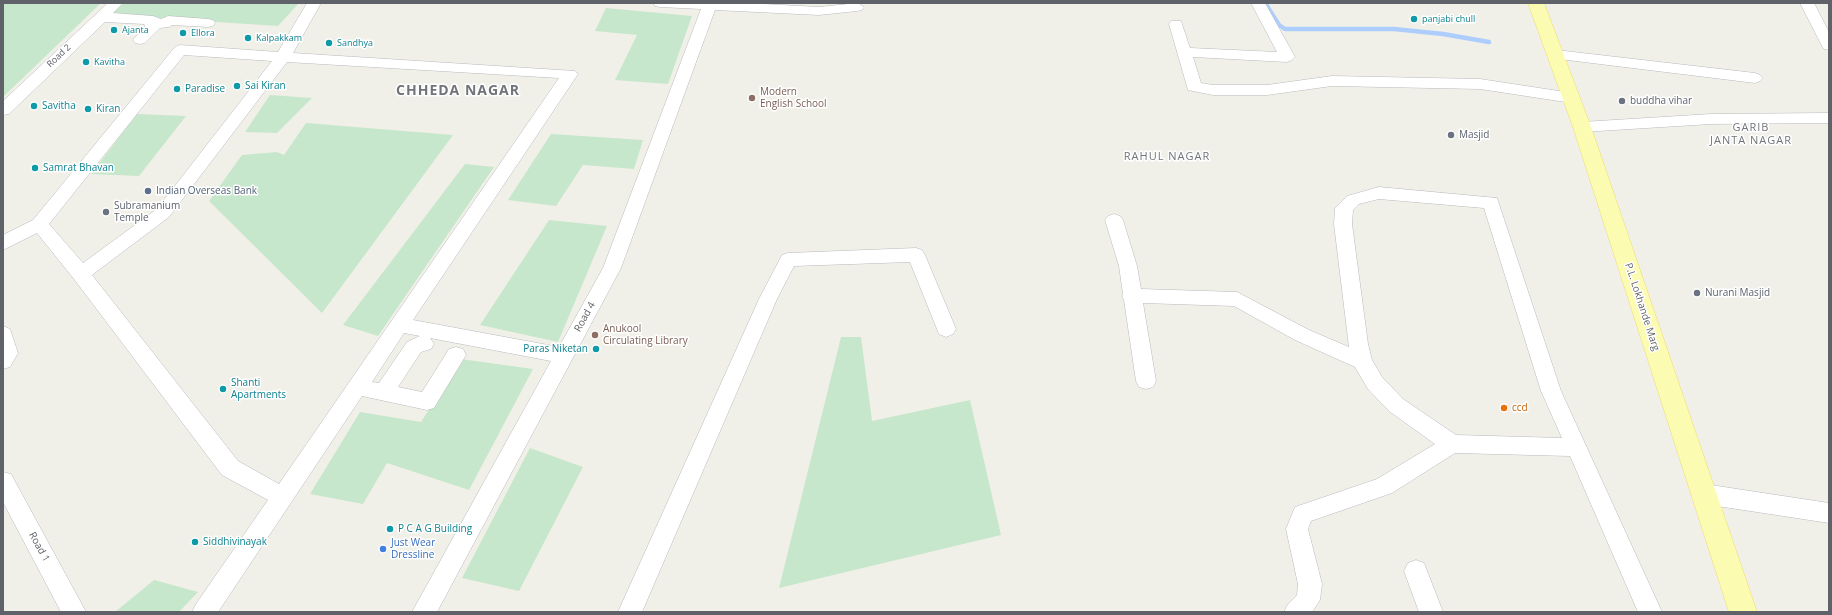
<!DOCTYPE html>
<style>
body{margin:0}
#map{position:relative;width:1832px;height:615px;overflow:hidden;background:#f1f0e8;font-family:"Open Sans",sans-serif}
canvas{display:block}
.frame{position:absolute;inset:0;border:4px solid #5f6268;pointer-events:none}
</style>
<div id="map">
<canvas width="1832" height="615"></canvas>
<div class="frame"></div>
</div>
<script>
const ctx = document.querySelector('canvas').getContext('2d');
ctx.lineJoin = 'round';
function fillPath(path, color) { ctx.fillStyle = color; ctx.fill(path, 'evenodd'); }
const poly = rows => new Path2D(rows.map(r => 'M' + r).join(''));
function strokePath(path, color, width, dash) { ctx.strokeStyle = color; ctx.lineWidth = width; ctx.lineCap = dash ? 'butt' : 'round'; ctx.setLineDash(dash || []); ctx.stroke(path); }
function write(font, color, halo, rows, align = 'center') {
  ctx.font = font + ' "Open Sans",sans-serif'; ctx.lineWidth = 3; ctx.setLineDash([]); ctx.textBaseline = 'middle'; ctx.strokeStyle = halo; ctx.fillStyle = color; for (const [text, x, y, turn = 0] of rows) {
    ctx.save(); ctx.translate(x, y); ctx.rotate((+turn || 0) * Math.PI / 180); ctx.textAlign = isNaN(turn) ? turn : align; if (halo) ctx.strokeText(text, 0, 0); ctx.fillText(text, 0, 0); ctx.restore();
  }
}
fillPath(poly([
 [3,3,101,3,3,97],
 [124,3,299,3,278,26,108,15],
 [606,8,692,16,668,84,615,80,637,35,595,31],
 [270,95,312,98,277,133,245,132],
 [137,114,186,116,139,176,91,174],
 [306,123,453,135,322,313,209,201,242,155,277,152,284,155],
 [551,134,643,140,634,169,583,165,556,206,508,200],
 [465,164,494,167,378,336,343,325],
 [549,220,607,226,558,342,480,325],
 [841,337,861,337,872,421,970,400,1001,535,779,588],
 [461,359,533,369,469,490,387,463,363,504,310,494,360,412,421,422],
 [530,448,583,467,519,591,462,578],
 [154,580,198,592,179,612,115,612]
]), '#c6e7cb');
strokePath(poly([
 [1265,3,1279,25,1285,29,1394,29,1443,34,1489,42]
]), '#adcdfc', 4.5);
const minor = poly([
 [108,3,123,3,113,13,153,16,161,19,168,16,208,19,213,20,215,23,213,26,208,27,172,25,169,27,160,28,145,43,140,44,135,43,133,40,145,26,144,24,105,22,9,114,3,115,3,101,108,3],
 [307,3,321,3,293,53,575,71,578,74,413,320,559,347,603,268,701,9,660,7,655,6,653,3,745,3,819,7,858,3,864,7,862,10,857,11,819,15,715,10,621,268,437,612,412,612,551,361,430,338,434,344,431,349,421,352,398,387,422,392,449,349,456,347,463,349,466,355,434,408,427,410,362,396,218,612,192,612,196,604,268,500,222,475,74,279,37,233,3,250,3,235,33,220,175,47,180,45,278,52,307,3],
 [184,55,272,61,157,209,83,263,49,224,184,55],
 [287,62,559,78,279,484,238,461,92,275,169,217,287,62],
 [404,333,420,336,407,342,379,383,372,382,404,333],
 [1251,3,1265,3,1295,57,1292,60,1287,62,1193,57,1201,83,1213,85,1267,85,1332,76,1480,79,1572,93,1578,94,1580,98,1578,102,1572,103,1480,89,1332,86,1267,95,1213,95,1188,90,1169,24,1171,21,1181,21,1190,48,1277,52,1251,3],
 [1800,3,1814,3,1829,32,1829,50,1824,49,1822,46,1800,3],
 [1556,50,1755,73,1760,75,1763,78,1760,81,1755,83,1551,58,1548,55,1551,52,1556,50],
 [1829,113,1829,123,1711,124,1582,132,1576,131,1574,127,1576,123,1582,122,1711,114,1829,113],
 [1379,187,1497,198,1561,391,1662,612,1638,612,1570,456,1455,453,1392,493,1311,521,1308,529,1322,584,1320,600,1312,612,1284,612,1288,604,1297,595,1298,584,1286,529,1295,507,1377,479,1435,444,1389,411,1368,389,1355,367,1295,340,1234,306,1143,303,1156,381,1153,387,1146,389,1139,387,1136,381,1124,300,1122,296,1123,294,1119,266,1105,220,1108,216,1114,214,1120,216,1123,220,1137,266,1141,289,1237,292,1309,330,1349,347,1334,224,1335,208,1347,196,1379,187],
 [1379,199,1484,208,1541,391,1562,438,1456,435,1403,399,1382,377,1372,360,1368,344,1352,224,1353,210,1359,204,1379,199],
 [916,248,922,250,925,255,956,329,953,334,946,337,939,334,910,262,794,266,777,299,642,612,618,612,759,299,782,255,788,253,916,248],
 [3,326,10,329,18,353,10,367,3,369,3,326],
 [3,472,11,474,86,612,61,612,3,502,3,472],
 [1704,484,1829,503,1829,523,1704,504,1696,501,1693,494,1696,487,1704,484],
 [1416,560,1424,563,1443,612,1419,612,1404,571,1408,563,1416,560]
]);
const major = poly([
 [1528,3,1544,3,1591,127,1757,612,1729,612,1573,127,1528,3]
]);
strokePath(minor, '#b8b9be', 1);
strokePath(major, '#ecdb66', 1);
fillPath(minor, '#fff');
fillPath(major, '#fcfbb2');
strokePath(poly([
 [1828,3,1829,5]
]), '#b8b9b9', 2.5, [1, 4.5]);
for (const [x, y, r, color] of [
 [1414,19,4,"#0f9aa8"],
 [114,30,4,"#0f9aa8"],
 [183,33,4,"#0f9aa8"],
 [248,38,4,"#0f9aa8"],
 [329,43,4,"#0f9aa8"],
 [86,62,4,"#0f9aa8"],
 [237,86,4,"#0f9aa8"],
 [177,89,4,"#0f9aa8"],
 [752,98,4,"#8d6e63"],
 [1622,101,4,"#6b7280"],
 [34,106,4,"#0f9aa8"],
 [88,109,4,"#0f9aa8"],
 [1451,135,4,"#6b7280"],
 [35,168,4,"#0f9aa8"],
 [148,191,4,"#5c6f8a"],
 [106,212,4,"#6b7280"],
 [1697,293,4,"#6b7280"],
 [595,335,4,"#8d6e63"],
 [596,349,4,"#0f9aa8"],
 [223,389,4,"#0f9aa8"],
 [1504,408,4,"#e8710a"],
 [390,529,4,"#0f9aa8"],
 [195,542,4,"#0f9aa8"],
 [383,549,4,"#3f7fe0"]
]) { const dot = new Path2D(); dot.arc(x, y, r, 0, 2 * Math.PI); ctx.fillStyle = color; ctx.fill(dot); strokePath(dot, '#fff', 1.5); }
write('9px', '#0d838f', '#fff', [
 ["panjabi chull",1422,19],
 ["Ajanta",122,30],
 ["Ellora",191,33],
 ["Kalpakkam",256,38],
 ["Sandhya",337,43],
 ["Kavitha",94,62]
], 'left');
write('9px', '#5f6268', '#fff', [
 ["Road 2",59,56,-43]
]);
write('10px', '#0d838f', '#fff', [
 ["Sai Kiran",245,86],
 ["Paradise",185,89],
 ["Savitha",42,106],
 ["Kiran",96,109],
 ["Samrat Bhavan",43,168],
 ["Paras Niketan",588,349,"right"],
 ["Shanti",231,383],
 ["Apartments",231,395],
 ["P C A G Building",398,529],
 ["Siddhivinayak",203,542]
], 'left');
write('10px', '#785e54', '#fff', [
 ["Modern",760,92],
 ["English School",760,104],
 ["Anukool",603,329],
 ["Circulating Library",603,341]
], 'left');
write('10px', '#5b616d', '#fff', [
 ["buddha vihar",1630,101],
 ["Masjid",1459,135],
 ["Subramanium",114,206],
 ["Temple",114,218],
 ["Nurani Masjid",1705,293]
], 'left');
write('10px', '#4e5e75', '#fff', [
 ["Indian Overseas Bank",156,191]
], 'left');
write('10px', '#5f6268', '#fff', [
 ["P.L. Lokhande Marg",1642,307,72],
 ["Road 4",585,317,-61],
 ["Road 1",39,547,61]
]);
write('10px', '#c56008', '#fff', [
 ["ccd",1512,408]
], 'left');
write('10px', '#366cbe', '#fff', [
 ["Just Wear",391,543],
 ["Dressline",391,555]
], 'left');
ctx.letterSpacing = '1px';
write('11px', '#70747a', '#fff', [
 ["GARIB",1751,128],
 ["JANTA NAGAR",1751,141],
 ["RAHUL NAGAR",1167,157]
]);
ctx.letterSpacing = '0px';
ctx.letterSpacing = '1px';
write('bold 14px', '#70747a', '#fff', [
 ["CHHEDA NAGAR",458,91]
]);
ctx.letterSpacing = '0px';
</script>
